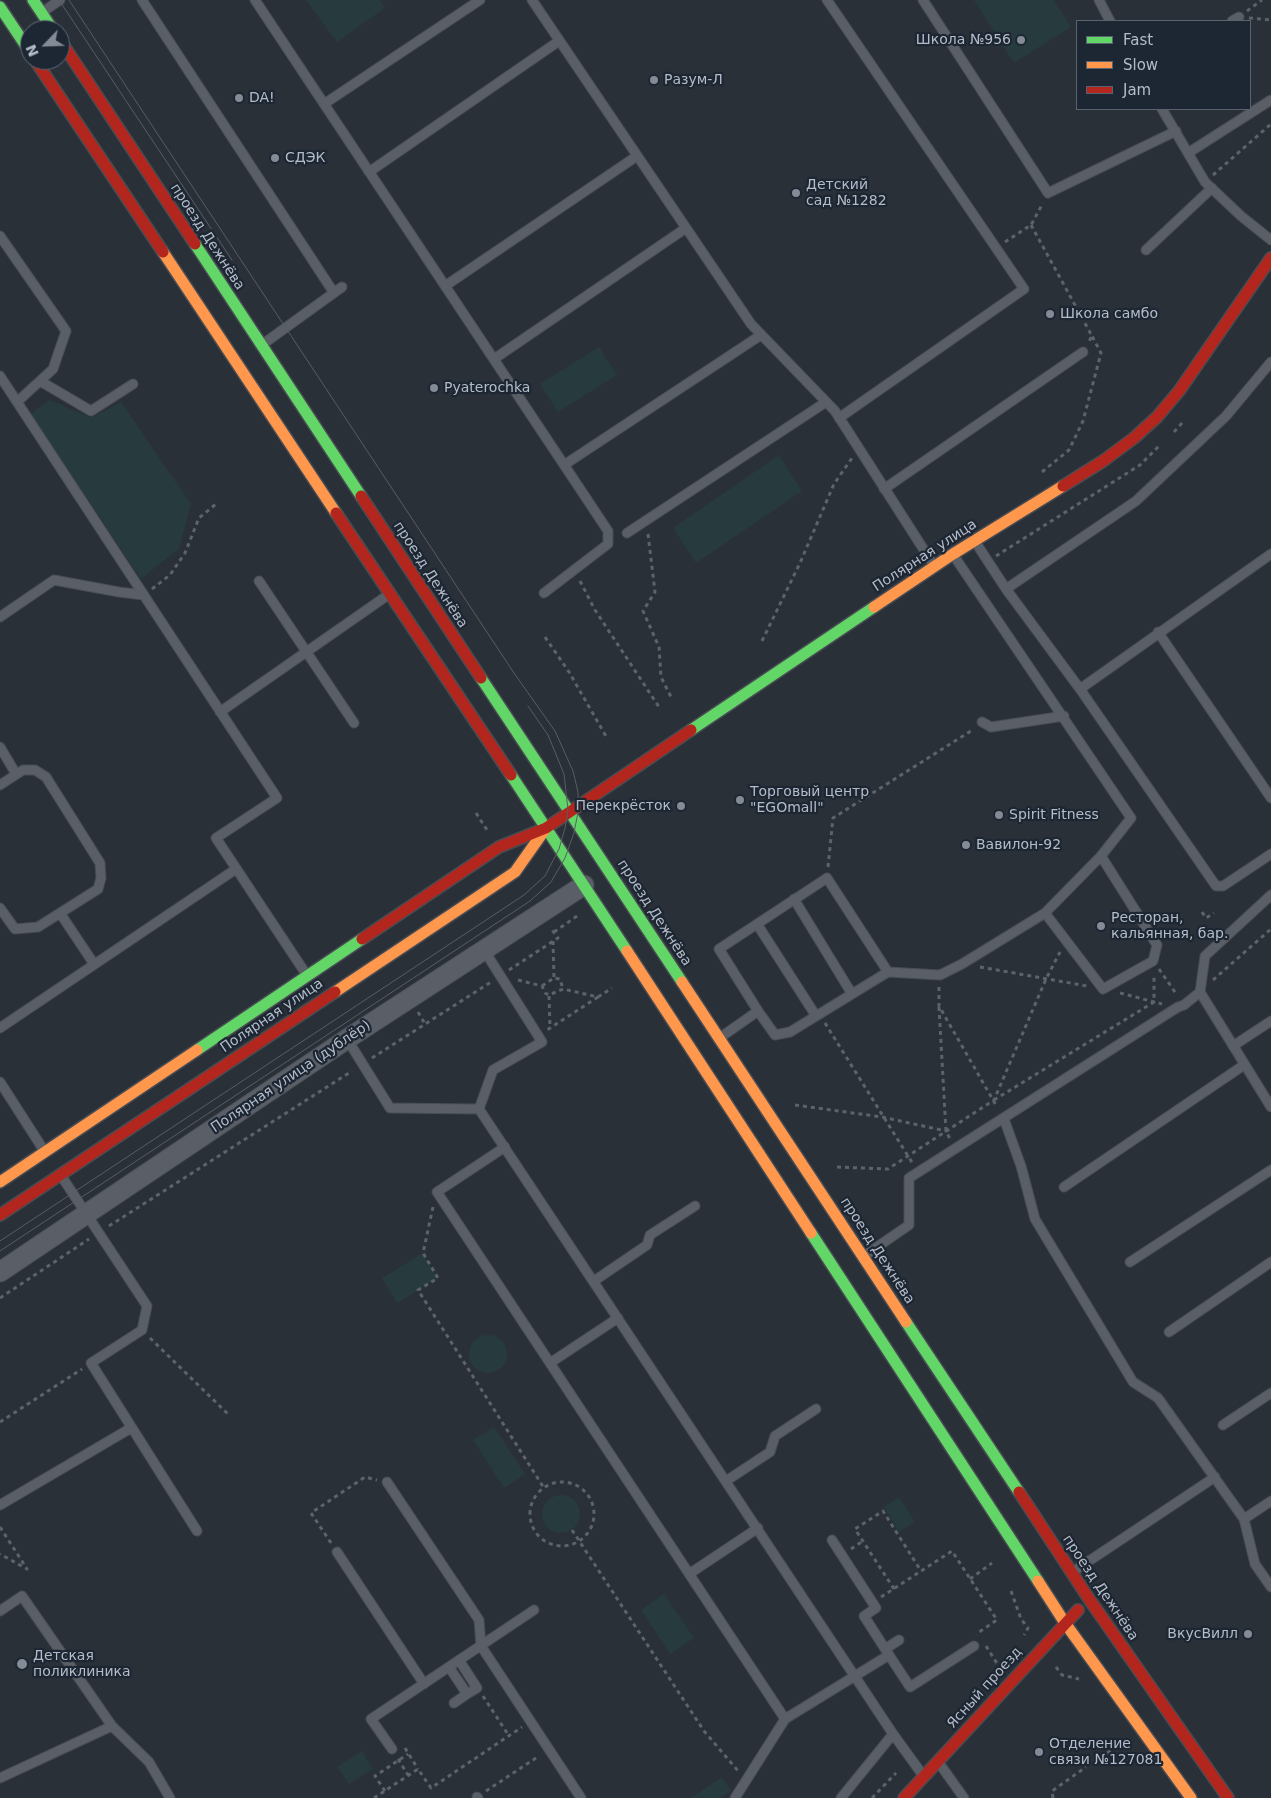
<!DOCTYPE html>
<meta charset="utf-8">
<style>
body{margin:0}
#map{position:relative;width:1271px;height:1798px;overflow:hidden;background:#2a3038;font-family:"DejaVu Sans",sans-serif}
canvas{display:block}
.legend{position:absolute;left:1076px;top:20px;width:175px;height:90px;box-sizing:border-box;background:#1d2633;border:1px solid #59626f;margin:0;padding:6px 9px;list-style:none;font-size:15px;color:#b4bcc9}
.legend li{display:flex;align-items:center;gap:10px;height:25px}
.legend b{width:25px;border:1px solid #59626f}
.north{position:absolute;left:20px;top:20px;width:50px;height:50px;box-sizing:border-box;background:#1d2633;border:1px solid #59626f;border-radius:50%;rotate:246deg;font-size:14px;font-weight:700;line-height:20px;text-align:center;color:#b4bcc9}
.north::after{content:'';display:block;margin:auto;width:18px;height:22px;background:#848b96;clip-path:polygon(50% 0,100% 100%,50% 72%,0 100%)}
</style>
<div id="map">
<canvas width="1271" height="1798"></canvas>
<ul class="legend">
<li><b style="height:6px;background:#63d668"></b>Fast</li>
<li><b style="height:6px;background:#ff974d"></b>Slow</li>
<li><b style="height:6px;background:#b3261e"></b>Jam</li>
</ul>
<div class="north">N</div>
</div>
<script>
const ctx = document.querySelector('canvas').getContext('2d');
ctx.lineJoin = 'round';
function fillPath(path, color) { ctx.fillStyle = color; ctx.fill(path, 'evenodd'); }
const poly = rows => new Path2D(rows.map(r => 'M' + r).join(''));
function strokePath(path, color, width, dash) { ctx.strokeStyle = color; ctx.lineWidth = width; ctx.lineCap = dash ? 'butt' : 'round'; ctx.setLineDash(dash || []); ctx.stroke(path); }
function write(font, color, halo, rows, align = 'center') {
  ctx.font = font + ' "DejaVu Sans",sans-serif'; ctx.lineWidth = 4.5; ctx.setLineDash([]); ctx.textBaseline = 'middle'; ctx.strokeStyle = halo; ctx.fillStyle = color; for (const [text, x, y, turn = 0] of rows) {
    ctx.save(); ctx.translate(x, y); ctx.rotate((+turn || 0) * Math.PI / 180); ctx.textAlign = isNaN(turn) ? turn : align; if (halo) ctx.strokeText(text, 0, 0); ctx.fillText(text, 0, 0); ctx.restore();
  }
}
fillPath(poly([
 [306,0,380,0,385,8,337,42],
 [974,0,1054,0,1071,27,1014,63],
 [599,347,617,375,558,412,540,384],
 [50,400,91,418,121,402,191,504,179,549,141,579,30,414],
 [779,455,802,491,696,563,673,528],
 [423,1253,438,1278,397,1303,382,1278],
 '469 1354a19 19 0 1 1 38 0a19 19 0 1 1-38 0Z',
 [494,1427,525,1474,504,1488,473,1440],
 '542 1514a19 19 0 1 1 38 0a19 19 0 1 1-38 0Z',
 [899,1497,915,1522,899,1532,884,1507],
 [664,1594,694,1638,670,1654,641,1610],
 [362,1751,373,1769,349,1784,337,1767],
 [722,1777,731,1791,720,1798,691,1798]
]), '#273a3e');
const lane = poly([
 [142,0,334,293],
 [255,0,608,531,608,544,544,593],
 [532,0,751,324,835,411,933,564],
 [827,0,1024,289,839,418],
 [923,0,1048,193,1176,131],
 [1099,0,1110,21],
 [44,11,60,0],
 [1232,21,1239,17],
 [324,104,480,0],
 [1162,109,1205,182,1241,216,1271,240],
 [1188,153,1271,100],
 [369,172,559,41],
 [0,236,66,331,53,369,17,402],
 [1146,250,1212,188],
 [445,286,637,156],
 [263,344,342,287],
 [494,359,686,228],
 [0,376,277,798,216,838,306,974],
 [40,381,91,411,133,384],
 [564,465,761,335],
 [884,489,1083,352],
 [627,533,826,402],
 [976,543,1006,589,1080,689,1216,886,1223,886,1271,854],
 [259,581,354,723],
 [1006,589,1136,501,1226,416,1271,362],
 [0,617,54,580,119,592,143,595],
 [1158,632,1271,798],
 [1080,689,1271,554],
 [220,712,388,595],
 [982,722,991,727,1064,716],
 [0,747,16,774],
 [0,785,23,770,35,770,46,777,100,863,101,878,98,889,38,927,15,929,0,908],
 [1271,895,1205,956,1200,992,1271,1107],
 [794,899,852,994],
 [60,913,94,964],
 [1045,913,1103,989,1153,961,1157,945,1101,856],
 [757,924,816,1016],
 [758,1011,719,949,827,878,888,972,940,975,962,964,1045,913,1101,856,1131,818,954,556],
 [0,1028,236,869],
 [721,1037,758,1011,775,1035,790,1032,888,972],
 [347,1039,390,1108,479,1109,893,1734,922,1774],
 [1233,1046,1271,1021],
 [0,1082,43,1149],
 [479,1109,493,1070,542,1042,484,950],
 [1004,1119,1021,1166,1035,1219,1133,1382,1158,1398,1244,1519,1255,1564,1271,1587],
 [505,1147,437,1192,785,1719],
 [62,1177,147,1306,142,1330,91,1363,197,1531],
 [1064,1187,1244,1065],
 [864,1256,909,1225,909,1178,1178,1007,1184,1005,1200,992],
 [1130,1262,1271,1170],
 [594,1281,647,1245,650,1235,695,1206],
 [1169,1332,1271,1262],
 [550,1363,618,1318],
 [1223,1425,1271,1393],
 [726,1481,770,1452,775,1436,816,1409],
 [387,1482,479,1620,481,1646,581,1798],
 [0,1505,131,1428],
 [1244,1519,1271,1501],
 [832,1540,876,1608,864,1616,889,1655],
 [337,1552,424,1684],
 [1074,1571,1215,1477],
 [689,1574,758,1528],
 [0,1611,22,1596,112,1726,149,1762,170,1798],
 [885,1649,899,1640],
 [459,1660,477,1688,467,1694],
 [449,1667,467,1694,454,1703],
 [392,1749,371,1719,534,1610],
 [939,1763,964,1798],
 [0,1778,112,1726],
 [477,1797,478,1798],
 [735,1798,785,1719,889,1655,910,1687,974,1646],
 [841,1798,893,1734]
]);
const street = poly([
 [0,1272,347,1039,584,885]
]);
const fast = poly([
 [33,0,53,30],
 [0,7,30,52],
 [195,244,361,496],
 [481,678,682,982],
 [691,730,874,607],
 [511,775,627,951],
 [197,1050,362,939],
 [811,1233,1038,1581],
 [906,1322,1019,1492]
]);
const slow = poly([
 [163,252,336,513],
 [874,607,953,554,1063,486],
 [627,951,811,1233],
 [682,982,906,1322],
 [335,992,515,872,546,828],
 [0,1182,197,1050],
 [1038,1581,1065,1623,1191,1798]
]);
const jam = poly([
 [60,40,195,244],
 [35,60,163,252],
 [1063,486,1103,461,1134,438,1157,417,1179,391,1271,258],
 [361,496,481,678],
 [336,513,511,775],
 [362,939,499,847,546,828,691,730],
 [0,1215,335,992],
 [1019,1492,1089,1599,1228,1798],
 [904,1798,1078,1610]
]);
strokePath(lane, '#484c53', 11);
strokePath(street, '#484c53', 21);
strokePath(fast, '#484c53', 14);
strokePath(slow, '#484c53', 14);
strokePath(jam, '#484c53', 14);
strokePath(poly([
 [1247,11,1262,0],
 [1249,18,1271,20],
 [1213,175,1271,124],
 [1031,225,1092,336,1088,343],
 [1005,242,1031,225,1043,203],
 [1174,432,1183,422],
 [1042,472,1069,450,1083,421,1101,353,1092,336],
 [648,534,655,592,643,611,659,647,661,677,672,699],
 [996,556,1140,465,1160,445],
 [580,581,595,610,659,707],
 [152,589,170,575,185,553,199,518,216,504],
 [545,637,569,672,607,738],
 [762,641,800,563,834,484,852,458],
 [476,813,487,830],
 [828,867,833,818,974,729],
 [1202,912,1206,918,1214,913],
 [554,932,580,914],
 [553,941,554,978],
 [980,967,1087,986],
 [1159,969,1177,995],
 [509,970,558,938,550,927],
 [518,980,542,986,545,993,549,995,563,989,598,997,547,1030],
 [1213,980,1271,929],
 [542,986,554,978,560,979,563,989],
 [939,987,939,1006,997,1107],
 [1120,993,1162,1004],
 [549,996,550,1027],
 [598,997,612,988],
 [939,1007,946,1131,950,1139],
 [418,1012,425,1024],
 [825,1023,913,1164],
 [372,1058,491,982],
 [994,1100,1154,1002,1154,974],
 [795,1105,882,1117,946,1131],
 [837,1167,888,1169,994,1100,1046,979,1060,952],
 [433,1207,423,1253,438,1278,418,1290,544,1488],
 [109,1226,352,1071],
 [0,1298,89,1239],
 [150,1338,230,1416],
 [0,1422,82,1369],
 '530 1514a32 32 0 1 1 64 0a32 32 0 1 1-64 0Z',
 [0,1527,27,1569,0,1554],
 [572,1530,704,1731,739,1772],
 [331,1543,311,1513,365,1477,377,1480],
 [851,1549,863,1541],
 [970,1579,992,1563],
 [894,1589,855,1529,883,1511,921,1571],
 [1011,1591,1021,1619,1028,1628,1024,1635],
 [881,1597,952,1551,997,1620,976,1634],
 [986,1646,998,1665],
 [1056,1667,1062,1675,1079,1679],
 [483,1696,509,1736],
 [405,1748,418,1769],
 [398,1759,408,1775],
 [1094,1762,1123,1742],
 [385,1791,375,1776,408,1754],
 [486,1791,539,1756],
 [374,1798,418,1769,431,1788,522,1727],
 [872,1798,896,1773],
 [1053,1798,1052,1791,1086,1767]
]), '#5d636a', 3, [4, 4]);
strokePath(lane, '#5a5e66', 9);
strokePath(street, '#5a5e66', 19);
strokePath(fast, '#63d668', 11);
strokePath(slow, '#ff974d', 11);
strokePath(jam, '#b3261e', 11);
strokePath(poly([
 [59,0,232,260],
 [0,1241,524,895,545,876,559,849,565,828,568,810,564,774,548,735,528,706],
 [0,1251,530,901,551,882,565,858,574,833,578,812,578,792,573,771,555,731,514,673,69,0]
]), '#595d64', 1);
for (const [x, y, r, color] of [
 [1021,40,5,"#848b96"],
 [654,80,5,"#848b96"],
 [239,98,5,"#848b96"],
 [275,158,5,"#848b96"],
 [796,193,5,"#848b96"],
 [1050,314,5,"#848b96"],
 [434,388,5,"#848b96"],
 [740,800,5,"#848b96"],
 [681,806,5,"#848b96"],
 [999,815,5,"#848b96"],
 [966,845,5,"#848b96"],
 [1101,926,5,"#848b96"],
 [1248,1634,5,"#848b96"],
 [22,1664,6,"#848b96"],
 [1039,1752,5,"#848b96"]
]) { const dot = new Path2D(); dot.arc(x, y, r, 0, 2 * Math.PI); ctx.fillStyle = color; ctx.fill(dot); strokePath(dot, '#1d2633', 2); }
write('14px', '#b4bcc9', '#1d2633', [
 ["Школа №956",1011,40,"right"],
 ["Разум-Л",664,80],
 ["DA!",249,98],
 ["СДЭК",285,158],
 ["Детский",806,185],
 ["сад №1282",806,201],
 ["Школа самбо",1060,314],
 ["Pyaterochka",444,388],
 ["Торговый центр",750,792],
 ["\"EGOmall\"",750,808],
 ["Перекрёсток",671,806,"right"],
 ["Spirit Fitness",1009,815],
 ["Вавилон-92",976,845],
 ["Ресторан,",1111,918],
 ["кальянная, бар.",1111,934],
 ["ВкусВилл",1238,1634,"right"],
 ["Детская",33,1656],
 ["поликлиника",33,1672],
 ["Отделение",1049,1744],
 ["связи №127081",1049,1760]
], 'left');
write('14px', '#b4bcc9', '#1d2633', [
 ["проезд Дежнёва",207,237,57],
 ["Полярная улица",925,556,-33],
 ["проезд Дежнёва",430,575,57],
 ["проезд Дежнёва",654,913,57],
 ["Полярная улица",272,1016,-34],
 ["Полярная улица (дублёр)",291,1077,-34],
 ["проезд Дежнёва",877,1251,57],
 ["проезд Дежнёва",1100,1588,56],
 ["Ясный проезд",985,1688,-48]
]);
</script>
